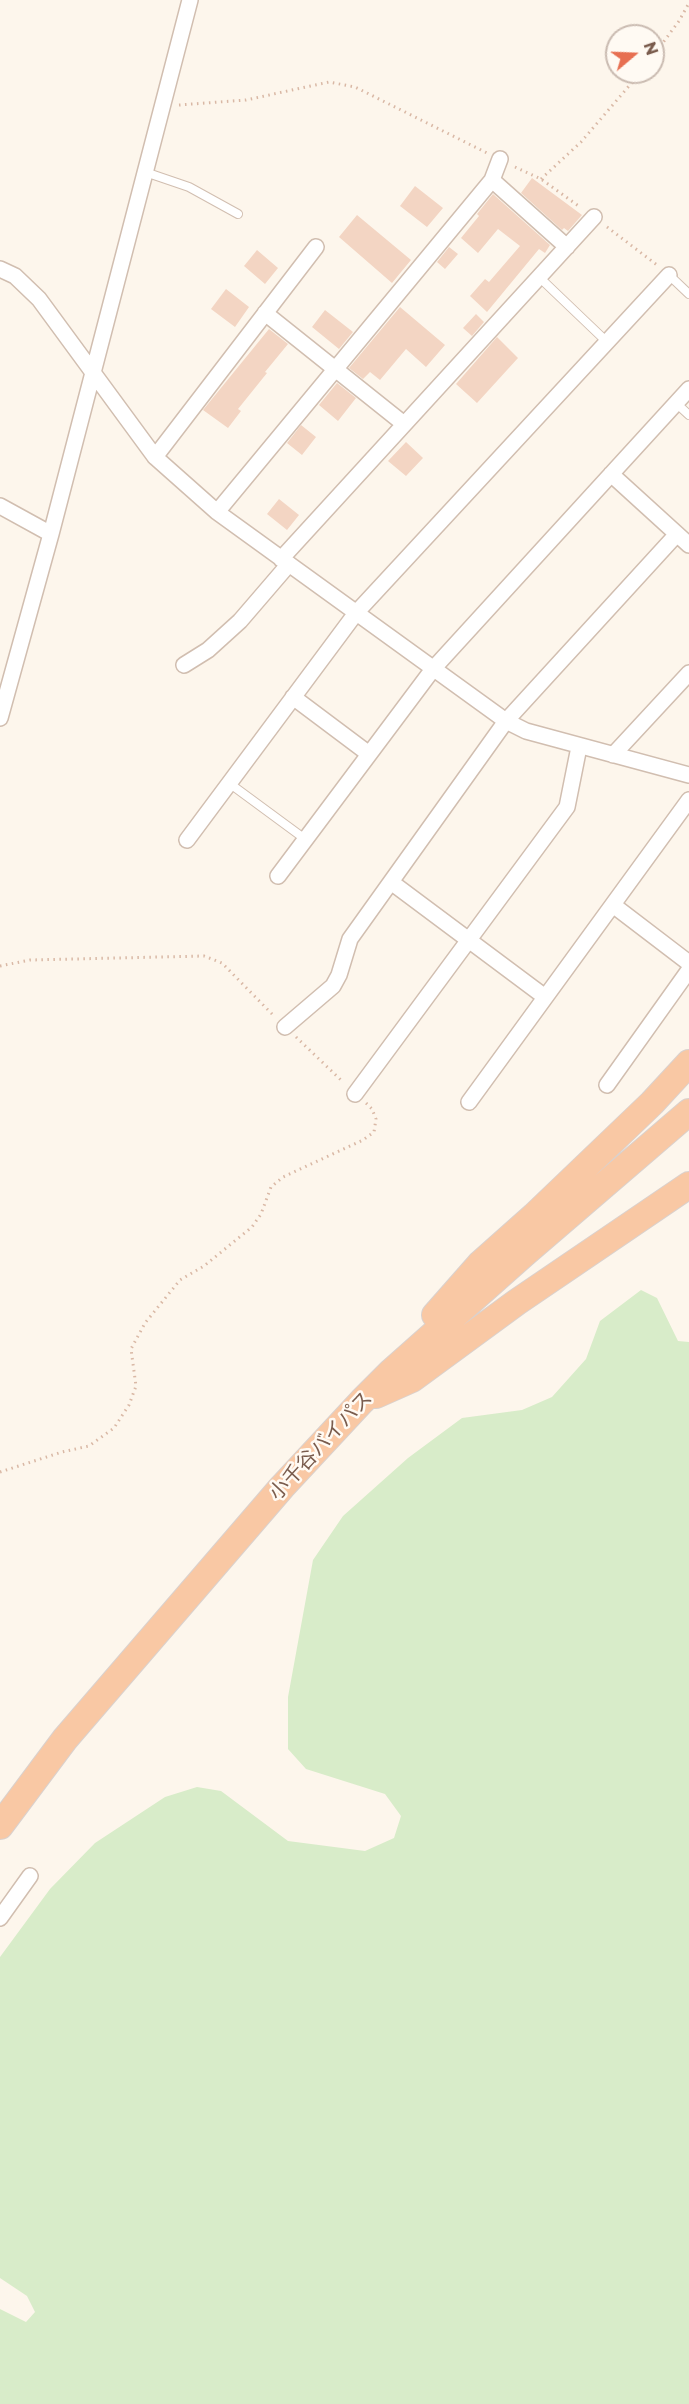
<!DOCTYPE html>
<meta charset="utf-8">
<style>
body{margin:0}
#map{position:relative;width:689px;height:2404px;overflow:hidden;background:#fdf6ec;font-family:Montserrat,sans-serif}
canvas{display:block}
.north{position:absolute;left:605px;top:24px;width:60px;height:60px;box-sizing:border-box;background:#fffaf3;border:2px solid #cabbb1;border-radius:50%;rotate:71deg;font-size:16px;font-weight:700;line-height:24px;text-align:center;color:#7a5c4d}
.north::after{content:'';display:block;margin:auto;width:21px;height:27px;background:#e76f51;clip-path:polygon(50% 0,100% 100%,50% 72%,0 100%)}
</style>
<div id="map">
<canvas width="689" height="2404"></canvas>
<div class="north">N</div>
</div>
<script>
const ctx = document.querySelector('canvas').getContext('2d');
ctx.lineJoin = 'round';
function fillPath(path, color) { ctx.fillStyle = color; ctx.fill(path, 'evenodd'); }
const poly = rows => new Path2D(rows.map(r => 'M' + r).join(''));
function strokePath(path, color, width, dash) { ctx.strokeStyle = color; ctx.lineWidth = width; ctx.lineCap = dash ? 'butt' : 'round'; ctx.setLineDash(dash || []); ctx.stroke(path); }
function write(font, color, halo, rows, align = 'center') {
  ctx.font = font + ' Montserrat,"Noto Sans JP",sans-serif'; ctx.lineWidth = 5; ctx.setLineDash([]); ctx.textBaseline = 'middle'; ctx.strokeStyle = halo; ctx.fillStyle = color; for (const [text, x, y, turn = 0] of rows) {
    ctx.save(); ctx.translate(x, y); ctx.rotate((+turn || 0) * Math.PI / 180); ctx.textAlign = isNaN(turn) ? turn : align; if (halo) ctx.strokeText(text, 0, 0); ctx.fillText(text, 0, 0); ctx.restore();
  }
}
fillPath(poly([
 [641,1290,657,1298,678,1341,689,1342,689,2404,0,2404,0,2309,26,2322,35,2312,27,2296,0,2278,0,1957,50,1889,95,1843,165,1797,197,1787,221,1791,288,1841,365,1851,394,1838,401,1816,385,1794,306,1769,288,1749,288,1697,313,1560,343,1516,408,1458,462,1418,522,1410,552,1397,586,1359,600,1321]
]), '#d8ecc9');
fillPath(poly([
 [532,178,582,215,568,231,564,228,562,230,521,193],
 [415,186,443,208,427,227,400,206],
 [493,194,550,245,545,253,539,249,487,312,470,296,485,279,489,282,520,246,498,229,478,253,461,238,479,216,477,214],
 [357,215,411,260,392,283,339,237],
 [449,247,458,254,445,269,437,262],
 [257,250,278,268,265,284,244,266],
 [226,289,249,307,235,327,211,309],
 [400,307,445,345,426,367,406,349,380,380,370,372,363,379,349,368],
 [325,310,353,332,339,349,312,327],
 [476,314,484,322,472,336,463,328],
 [269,329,288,344,265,372,267,373,238,409,241,411,228,428,203,410],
 [497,337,518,358,477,403,456,384],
 [337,383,356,398,338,421,319,405],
 [301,425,316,437,302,455,287,443],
 [406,442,423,458,406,476,388,461],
 [279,499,299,515,287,530,267,514]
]), '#f3d5c3');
const service = poly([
 [145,172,189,187,238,214],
 [669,275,689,294],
 [539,277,607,342],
 [676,403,689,415],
 [229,783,305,839]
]);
const minor = poly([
 [492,180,567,247],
 [0,269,15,276,39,299,155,457,217,512,506,721,526,731,689,775],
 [265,313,404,424],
 [155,457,316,247],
 [611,474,689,545],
 [0,506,51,534],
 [217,512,492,180,500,159],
 [281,559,594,217],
 [184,665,208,650,240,621,289,564],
 [293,697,369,754],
 [0,718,51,534,190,0],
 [613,755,689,673],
 [187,840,356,613,669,275],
 [278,876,433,669,689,389],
 [391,882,545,997],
 [613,905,689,963],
 [285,1027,333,986,339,975,350,939,506,721,677,534],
 [607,1085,689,970],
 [355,1094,567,807,579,747],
 [469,1102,689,800],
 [0,1918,30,1876]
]);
const trunk = poly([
 [435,1315,480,1264,534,1216,652,1103,689,1063],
 [376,1395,412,1379,517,1302,689,1185],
 [0,1826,65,1739,282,1487,362,1401,391,1372,525,1253,689,1112]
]);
strokePath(service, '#d1beb0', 10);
strokePath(minor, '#d1beb0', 18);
strokePath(trunk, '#dad1cd', 28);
strokePath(poly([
 [653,56,679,21,689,3],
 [179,105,246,100,329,82,355,87,487,153],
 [515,167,541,179,580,207],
 [541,179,581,142,641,72],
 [607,227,657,265],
 [0,966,30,960,204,956,222,963,274,1016],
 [296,1037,343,1082],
 [0,1472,62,1452,89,1446,114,1428,129,1405,136,1386,131,1349,145,1323,180,1280,204,1266,252,1227,261,1214,271,1187,283,1177,363,1140,374,1132,376,1119,372,1109,366,1103]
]), '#d9b8a5', 3, [1.5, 4.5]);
strokePath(service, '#fff', 8);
strokePath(minor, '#fff', 15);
strokePath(trunk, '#f9c8a4', 26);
write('20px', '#7a5c4d', '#fffaf3', [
 ["小千谷バイパス",321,1446,-47]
]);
</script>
